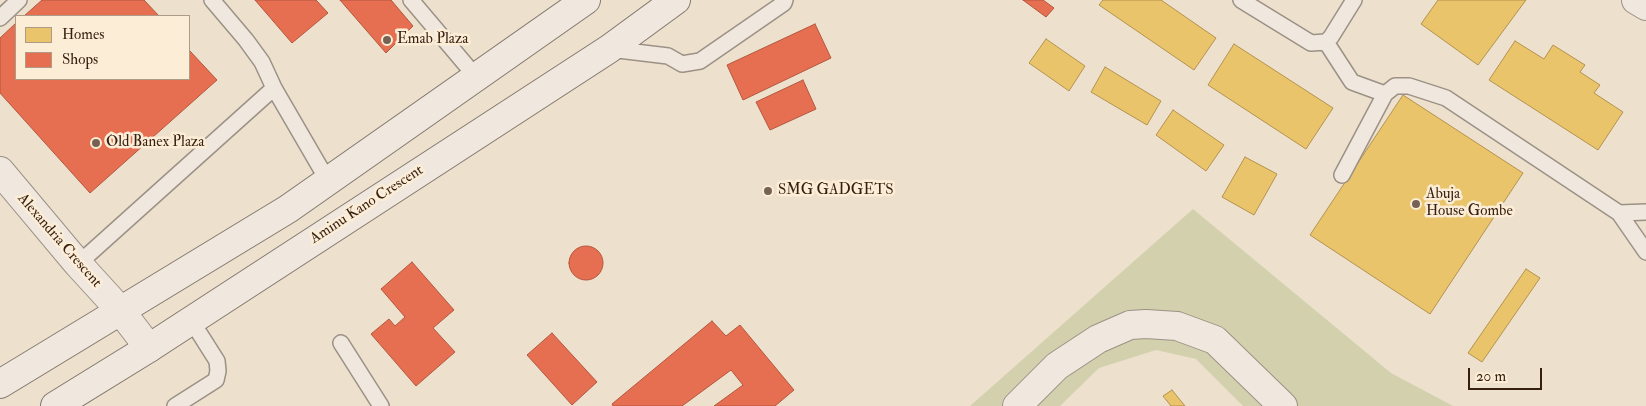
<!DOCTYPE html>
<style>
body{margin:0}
#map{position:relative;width:1646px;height:406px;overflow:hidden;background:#ede0cd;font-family:"IM FELL Double Pica",serif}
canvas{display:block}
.legend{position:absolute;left:15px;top:15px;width:175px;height:65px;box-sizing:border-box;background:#fcedd6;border:1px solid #ad9a87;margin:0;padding:6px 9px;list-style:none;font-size:15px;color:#361e10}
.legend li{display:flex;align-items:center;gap:10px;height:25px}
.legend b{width:25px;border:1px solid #ad9a87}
.scale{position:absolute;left:1468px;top:368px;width:74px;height:22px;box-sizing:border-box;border:2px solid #361e10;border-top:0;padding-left:6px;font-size:15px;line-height:18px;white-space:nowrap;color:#361e10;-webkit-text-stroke:4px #fcedd6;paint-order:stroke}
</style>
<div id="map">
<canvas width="1646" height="406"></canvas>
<ul class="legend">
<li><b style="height:14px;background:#e9c46a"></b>Homes</li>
<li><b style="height:14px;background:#e76f51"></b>Shops</li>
</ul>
<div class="scale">20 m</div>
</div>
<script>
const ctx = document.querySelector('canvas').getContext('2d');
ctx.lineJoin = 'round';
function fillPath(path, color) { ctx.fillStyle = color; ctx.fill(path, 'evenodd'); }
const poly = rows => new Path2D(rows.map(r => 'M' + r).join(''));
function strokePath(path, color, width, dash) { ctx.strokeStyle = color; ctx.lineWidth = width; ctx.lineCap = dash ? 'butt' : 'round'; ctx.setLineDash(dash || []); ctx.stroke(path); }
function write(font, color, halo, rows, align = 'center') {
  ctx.font = font + ' "IM FELL Double Pica",serif'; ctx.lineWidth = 5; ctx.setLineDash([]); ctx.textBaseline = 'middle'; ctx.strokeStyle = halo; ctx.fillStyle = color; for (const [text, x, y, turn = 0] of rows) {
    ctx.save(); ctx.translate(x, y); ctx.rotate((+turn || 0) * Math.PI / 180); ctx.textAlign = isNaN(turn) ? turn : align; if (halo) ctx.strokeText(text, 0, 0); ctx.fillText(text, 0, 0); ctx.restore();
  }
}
fillPath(poly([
 [1193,209,1391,373,1453,406,1243,406,1196,359,1156,350,1099,368,1060,406,970,406]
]), '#d3d1ad');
const homes = poly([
 [1103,0,1161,0,1216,38,1194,70,1099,5,1103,0],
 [1438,0,1526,0,1478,65,1421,24,1438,0],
 [1046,39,1085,66,1069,91,1029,63,1046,39],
 [1515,41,1544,59,1553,45,1585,65,1580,72,1600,85,1594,93,1623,112,1598,150,1489,80,1515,41],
 [1234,44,1333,108,1306,149,1208,85,1234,44],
 [1105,67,1161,101,1147,125,1091,92,1105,67],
 [1403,95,1523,173,1430,314,1310,235,1403,95],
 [1173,110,1224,145,1206,171,1156,135,1173,110],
 [1245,157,1277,174,1254,215,1222,197,1245,157],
 [1526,269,1540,278,1482,362,1468,353,1526,269],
 [1172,390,1185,406,1171,406,1163,396,1172,390]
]);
fillPath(homes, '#e9c46a');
strokePath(homes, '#b3924f', 1);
const shops = poly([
 [42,0,144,0,159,16,24,16,42,0],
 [255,0,316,0,328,13,292,43,255,0],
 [340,0,391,0,413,26,386,53,340,0],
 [1023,0,1043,0,1054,8,1046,17,1023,0],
 [16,23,16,79,189,79,189,50,217,80,90,193,0,93,0,38,16,23],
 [815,24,831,58,743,100,727,65,815,24],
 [803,80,816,109,770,130,756,102,803,80],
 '569 263a17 17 0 1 1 34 0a17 17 0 1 1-34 0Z',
 [412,262,454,310,433,328,455,352,416,386,371,334,389,319,395,326,405,317,381,289,412,262],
 [712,321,726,336,740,325,794,390,775,406,714,406,743,385,731,370,682,406,613,406,612,404,712,321],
 [552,333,597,382,572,405,527,355,552,333]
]);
fillPath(shops, '#e76f51');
strokePath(shops, '#b2573e', 1);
const service = poly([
 [411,0,477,78],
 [1241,0,1311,43,1326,42,1331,37,1354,0],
 [0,18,19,0],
 [1326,42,1352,82,1385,94],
 [610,49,668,56,682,64,700,61,784,3,785,0],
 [274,88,328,181],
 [1342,175,1385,94,1395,86,1409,86,1446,98,1619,213],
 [1646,212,1619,213,1646,252],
 [78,264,274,88,262,62,246,40,212,0],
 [341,343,381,406],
 [175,406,216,380,218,371,217,361,191,320]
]);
const minor = poly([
 [0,171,78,264,120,310,149,348],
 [1017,406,1057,366,1098,339,1130,325,1146,324,1177,326,1215,340,1283,406]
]);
const tertiary = poly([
 [1636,0,1646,6]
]);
const secondary = poly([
 [0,384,288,209,586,0],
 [55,406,149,348,609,49,676,0]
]);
strokePath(service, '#9c9185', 18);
strokePath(minor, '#9c9185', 30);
strokePath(tertiary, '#9c9185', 30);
strokePath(secondary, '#82776c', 30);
strokePath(service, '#f0e8df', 15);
strokePath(minor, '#f0e8df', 28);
strokePath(tertiary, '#f0e8df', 28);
strokePath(secondary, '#f0e8df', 28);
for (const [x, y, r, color] of [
 [387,40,5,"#766252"],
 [96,143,5,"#766252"],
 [768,191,5,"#766252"],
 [1416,204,5,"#766252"]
]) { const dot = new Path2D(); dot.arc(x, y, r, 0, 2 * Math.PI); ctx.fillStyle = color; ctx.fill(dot); strokePath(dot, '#fcedd6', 2); }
write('15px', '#361e10', '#fcedd6', [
 ["Emab Plaza",397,40],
 ["Old Banex Plaza",106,143],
 ["SMG GADGETS",778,191],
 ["Abuja",1426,195],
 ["House Gombe",1426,212]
], 'left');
write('15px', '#361e10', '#fcedd6', [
 ["Aminu Kano Crescent",367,205,-33],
 ["Alexandria Crescent",59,241,49]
]);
</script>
